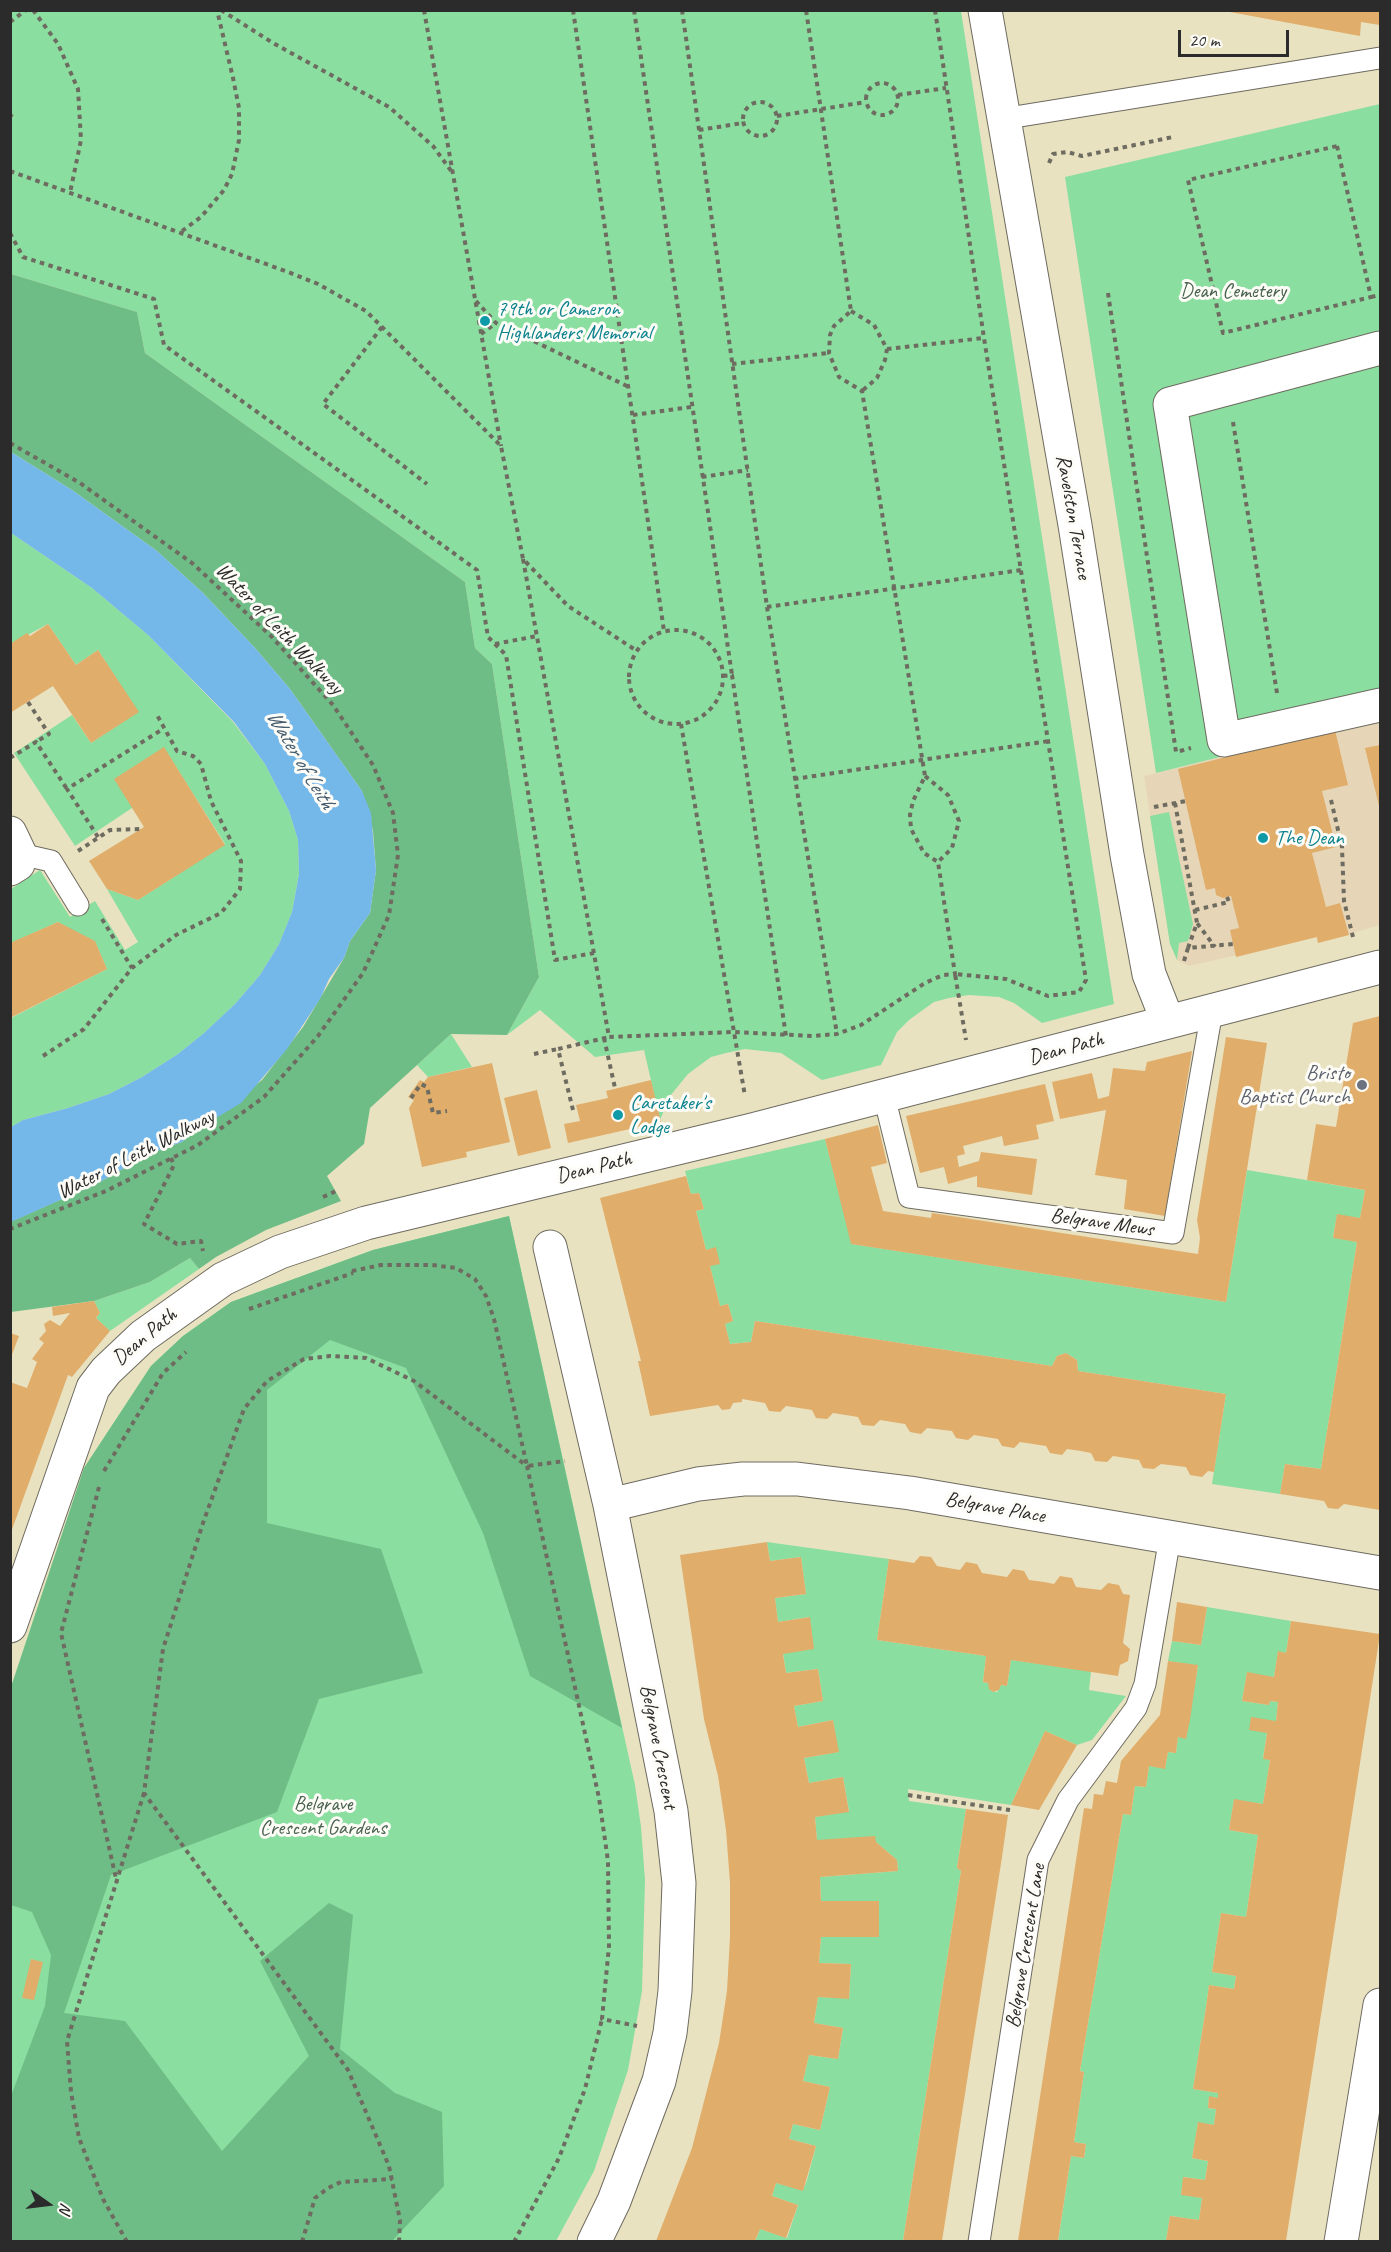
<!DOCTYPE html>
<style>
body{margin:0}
#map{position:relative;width:1391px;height:2252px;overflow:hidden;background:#e9e2c1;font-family:Caveat,sans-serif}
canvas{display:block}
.frame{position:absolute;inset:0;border:12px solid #2b2b2b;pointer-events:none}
.north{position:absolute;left:18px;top:2174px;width:60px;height:60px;-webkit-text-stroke:4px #fdfcf7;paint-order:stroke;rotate:104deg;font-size:16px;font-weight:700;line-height:24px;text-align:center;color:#2b2b2b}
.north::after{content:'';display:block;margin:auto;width:21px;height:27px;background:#2b2b2b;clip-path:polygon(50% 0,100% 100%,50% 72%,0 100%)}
.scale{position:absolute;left:1178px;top:30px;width:111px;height:27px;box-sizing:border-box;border:3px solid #2b2b2b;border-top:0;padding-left:8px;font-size:18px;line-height:21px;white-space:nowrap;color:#2b2b2b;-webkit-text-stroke:4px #fdfcf7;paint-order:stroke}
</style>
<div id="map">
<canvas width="1391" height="2252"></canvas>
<div class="frame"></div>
<div class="north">N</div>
<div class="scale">20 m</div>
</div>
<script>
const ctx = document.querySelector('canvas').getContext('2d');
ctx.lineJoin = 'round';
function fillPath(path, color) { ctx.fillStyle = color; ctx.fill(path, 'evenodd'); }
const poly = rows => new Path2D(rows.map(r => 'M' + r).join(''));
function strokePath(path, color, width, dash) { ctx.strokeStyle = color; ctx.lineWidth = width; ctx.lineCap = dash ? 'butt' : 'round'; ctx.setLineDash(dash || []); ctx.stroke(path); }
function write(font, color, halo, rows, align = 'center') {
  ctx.font = font + ' Caveat,sans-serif'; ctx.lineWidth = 6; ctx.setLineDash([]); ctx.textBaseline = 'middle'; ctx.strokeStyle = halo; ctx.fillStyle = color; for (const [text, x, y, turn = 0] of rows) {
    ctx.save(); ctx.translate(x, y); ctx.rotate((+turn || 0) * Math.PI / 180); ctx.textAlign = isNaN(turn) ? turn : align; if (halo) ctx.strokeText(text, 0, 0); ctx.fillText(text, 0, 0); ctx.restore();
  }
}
fillPath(poly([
 [1380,717,1380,925,1318,943,1316,937,1189,966,1177,960,1170,944,1144,776]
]), '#e6d6b7');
fillPath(poly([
 [10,11,961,11,1114,1004,1042,1023,1014,1003,999,997,969,995,949,998,934,1002,909,1020,897,1032,881,1065,822,1080,781,1053,745,1049,726,1053,711,1057,688,1074,670,1096,660,1120,644,1050,595,1057,540,1010,507,1035,539,977,492,664,475,648,465,582,145,353,137,312,11,274],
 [1380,104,1380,717,1156,773,1065,177],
 [11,533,92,588,148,635,233,722,265,764,289,811,298,840,299,874,292,912,279,944,260,975,235,1004,204,1033,178,1054,142,1077,109,1094,68,1108,23,1120,11,1127,11,1018,107,969,96,944,58,922,11,943,11,889,40,870,70,917,95,901,125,950,138,942,107,889,138,900,225,844,164,748,132,808,75,846,14,753,72,715,91,743,138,712,98,650,76,665,48,624,11,644],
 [1169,812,1193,924,1188,941,1179,943,1177,960,1170,944,1150,816],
 [451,1034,472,1067,428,1077,417,1065],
 [825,1139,852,1244,1226,1302,1247,1170,1365,1190,1360,1218,1337,1215,1333,1237,1357,1242,1321,1469,1285,1464,1280,1494,1212,1484,1226,1394,1078,1371,1077,1360,1066,1353,1057,1356,1052,1366,755,1321,751,1342,730,1344,725,1324,733,1321,728,1304,720,1306,710,1266,715,1248,706,1250,696,1211,704,1209,699,1193,691,1194,685,1171],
 [509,1216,635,1785,641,1827,645,1880,642,1991,628,2070,594,2171,556,2241,11,2242,11,1687,84,1468,151,1366,183,1336,231,1302,373,1250],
 [190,1258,199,1269,110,1331,96,1318,100,1313,94,1301,150,1282],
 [767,1542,889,1559,877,1640,986,1656,983,1682,988,1683,991,1691,997,1692,1001,1685,1007,1686,1011,1660,1091,1671,1089,1690,1126,1696,1092,1740,1077,1745,1045,1731,1011,1805,908,1789,909,1801,966,1809,957,1868,961,1871,903,2241,755,2242,760,2229,787,2238,798,2205,772,2196,776,2183,803,2190,807,2180,816,2146,789,2139,793,2124,820,2130,830,2087,803,2081,809,2055,838,2059,843,2028,814,2023,818,1997,849,1998,851,1964,819,1963,821,1937,879,1937,879,1901,821,1901,820,1877,898,1871,897,1860,876,1842,817,1840,815,1817,849,1811,843,1777,809,1783,804,1758,838,1752,833,1720,798,1727,794,1706,823,1701,818,1669,786,1673,783,1653,809,1617,778,1622,775,1598,806,1594,801,1557,770,1561],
 [1207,1607,1291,1621,1286,1653,1278,1652,1274,1677,1247,1673,1242,1701,1269,1705,1270,1701,1278,1702,1276,1721,1267,1733,1263,1758,1270,1760,1263,1804,1234,1800,1229,1830,1258,1835,1246,1917,1221,1913,1218,1933,1212,1972,1236,1976,1234,1989,1209,1985,1206,2007,1193,2089,1218,2093,1218,2098,1209,2097,1208,2108,1216,2109,1214,2125,1198,2123,1192,2158,1208,2161,1205,2180,1184,2177,1181,2194,1202,2198,1199,2220,1170,2216,1166,2241,1058,2242,1071,2156,1084,2158,1086,2144,1074,2142,1084,2072,1080,2071,1123,1814,1131,1815,1135,1786,1146,1787,1149,1766,1165,1768,1168,1752,1176,1753,1178,1737,1186,1738,1198,1666,1168,1661,1172,1641,1201,1645]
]), '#8adea0');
fillPath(poly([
 [11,274,137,312,145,353,465,582,475,648,492,664,539,977,507,1035,451,1034,370,1108,364,1144,327,1176,341,1201,266,1230,216,1257,199,1269,190,1258,150,1282,94,1301,11,1312,10,1222,98,1183,151,1153,182,1142,262,1080,303,1027,344,958,350,941,370,913,376,870,373,831,362,791,290,689,255,648,203,593,157,551,72,490,11,452],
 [509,1216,622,1728,530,1676,483,1533,406,1368,330,1340,267,1390,267,1523,381,1549,423,1673,319,1699,277,1812,111,1875,64,2013,125,2021,222,2151,309,2056,260,1961,329,1903,353,1915,340,2049,395,2093,442,2112,444,2186,392,2241,11,2241,11,2096,45,2006,51,1955,32,1912,11,1905,11,1687,84,1468,151,1366,183,1336,231,1302,373,1250]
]), '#6fbd86');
fillPath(poly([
 [11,452,72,490,157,551,203,593,255,648,290,689,362,791,371,813,376,870,370,913,350,941,344,958,329,979,320,999,287,1049,241,1103,201,1127,182,1142,151,1153,98,1183,11,1222,11,1127,23,1120,68,1108,109,1094,142,1077,178,1054,204,1033,235,1004,260,975,279,944,292,912,299,874,298,840,289,811,265,764,234,722,148,635,92,588,11,533]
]), '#74b7e9');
fillPath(poly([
 [1219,10,1380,10,1380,25,1361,22,1360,36],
 [48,624,76,665,98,650,139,712,91,743,53,686,10,713,10,644,27,633,30,636],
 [1335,730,1348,785,1322,791,1336,847,1312,853,1326,907,1340,903,1349,935,1318,943,1317,937,1236,957,1230,930,1239,928,1231,896,1223,898,1216,895,1215,888,1206,890,1178,769],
 [1380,745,1380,810,1365,748],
 [164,747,225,845,138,900,107,889,89,861,144,827,114,779],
 [58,922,95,941,107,969,10,1018,10,943],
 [1380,1016,1380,1510,1344,1504,1338,1509,1328,1508,1324,1501,1280,1494,1285,1464,1321,1469,1357,1242,1333,1238,1337,1214,1360,1218,1365,1190,1307,1180,1316,1124,1336,1127,1353,1023],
 [1226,1037,1267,1043,1226,1302,851,1244,825,1139,878,1125,887,1163,871,1167,883,1211,931,1218,932,1213,1198,1254,1200,1238,1197,1220],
 [1192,1051,1165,1216,1124,1209,1127,1180,1095,1175,1106,1110,1060,1119,1052,1082,1092,1073,1098,1099,1109,1096,1113,1068,1145,1071,1147,1062],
 [492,1063,510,1142,466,1152,467,1157,422,1167,409,1108,414,1100,408,1097,420,1080,424,1082,428,1077],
 [651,1080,661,1122,568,1143,564,1124,580,1121,576,1105,608,1098,606,1091],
 [1045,1084,1054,1121,1036,1125,1039,1139,1004,1146,1002,1136,963,1146,965,1154,957,1156,959,1167,979,1161,981,1152,1037,1159,1032,1195,977,1187,977,1176,948,1184,944,1167,920,1173,906,1116],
 [537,1090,551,1148,518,1156,504,1098],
 [686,1176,691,1194,699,1193,704,1209,696,1211,706,1250,716,1247,720,1264,710,1266,720,1306,728,1304,733,1321,725,1324,730,1344,751,1342,755,1321,1052,1366,1057,1356,1066,1353,1077,1360,1078,1371,1226,1394,1214,1472,1208,1471,1202,1477,1190,1475,1186,1467,1161,1464,1154,1469,1143,1468,1139,1460,1113,1456,1107,1462,1095,1461,1091,1453,1081,1451,1067,1449,1062,1455,1050,1453,1046,1446,1020,1442,1014,1448,1002,1446,998,1439,974,1435,968,1440,956,1438,952,1431,927,1428,921,1434,910,1432,905,1424,880,1420,874,1426,862,1425,858,1417,833,1413,827,1419,816,1418,812,1410,786,1406,780,1412,769,1411,765,1403,742,1399,742,1402,733,1403,730,1409,722,1410,718,1405,650,1416,638,1361,641,1361,600,1198],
 [94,1301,100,1313,96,1318,110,1331,72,1377,68,1375,10,1535,10,1382,27,1388,37,1362,32,1359,44,1343,39,1339,46,1331,44,1324,50,1320,60,1326,70,1313,53,1316,52,1307],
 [10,1333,19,1336,11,1357,10,1357],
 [767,1542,770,1561,801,1557,806,1594,775,1598,778,1622,810,1617,814,1649,783,1654,786,1673,818,1669,823,1701,794,1706,798,1727,833,1720,839,1752,804,1758,809,1783,843,1777,849,1812,815,1817,817,1840,875,1836,876,1842,897,1860,898,1871,820,1877,821,1901,879,1901,879,1937,821,1937,819,1963,851,1964,849,1999,818,1997,814,2023,843,2028,838,2059,809,2055,803,2081,830,2087,820,2130,793,2124,789,2139,816,2146,803,2191,776,2183,772,2196,798,2205,786,2238,760,2229,755,2241,656,2241,692,2148,719,2043,727,1991,730,1937,730,1883,726,1830,718,1776,704,1719,680,1555],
 [920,1556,931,1557,937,1566,960,1570,966,1562,977,1564,982,1573,1007,1577,1013,1569,1024,1571,1029,1580,1044,1582,1054,1584,1060,1576,1072,1578,1076,1587,1101,1590,1108,1583,1119,1585,1123,1594,1130,1595,1123,1643,1130,1649,1128,1661,1120,1665,1118,1676,1011,1660,1007,1686,1001,1685,999,1690,993,1692,989,1689,988,1683,983,1682,986,1656,877,1640,889,1559,914,1563],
 [1177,1602,1207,1607,1201,1645,1172,1641],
 [1291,1621,1380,1634,1286,2241,1166,2241,1170,2216,1199,2220,1202,2198,1181,2195,1183,2177,1205,2180,1208,2161,1192,2158,1198,2122,1214,2125,1216,2109,1208,2108,1209,2096,1218,2098,1218,2093,1193,2089,1206,2007,1209,1985,1234,1989,1236,1976,1212,1972,1218,1933,1221,1913,1246,1917,1258,1835,1229,1830,1234,1799,1263,1804,1270,1760,1263,1759,1267,1733,1249,1730,1251,1717,1276,1721,1278,1702,1270,1701,1269,1705,1242,1701,1247,1672,1274,1677,1278,1651,1286,1653],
 [1168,1661,1198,1665,1190,1720,1186,1739,1178,1737,1176,1753,1168,1752,1165,1769,1149,1766,1146,1787,1135,1786,1131,1815,1123,1814,1080,2071,1084,2072,1074,2142,1086,2144,1084,2158,1071,2156,1058,2241,1018,2241,1084,1808,1092,1809,1094,1794,1103,1795,1106,1781,1117,1783,1121,1761,1160,1715],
 [1045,1731,1077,1745,1039,1810,1011,1805],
 [966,1809,1008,1815,1002,1857,942,2241,903,2241,961,1871,957,1868],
 [31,1959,43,1962,34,2000,22,1998]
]), '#e0ad6a');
const lane = poly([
 [1002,119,1380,58],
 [20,854,51,861,78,905],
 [884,1096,909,1197,1173,1233,1212,1011],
 [979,2242,1038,1860,1068,1800,1136,1708,1145,1684,1170,1537]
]);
const street = poly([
 [985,10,1075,525,1127,855,1149,974,1168,1022],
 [1380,348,1170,404,1224,740,1380,705],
 [10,833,20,854,18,864,10,869],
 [550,1247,610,1505,671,1811,679,1883,675,1991,670,2033,659,2081,614,2201,594,2242],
 [610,1505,698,1484,743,1479,797,1479,910,1493,1380,1573],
 [10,1626,93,1388,106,1371,143,1336,223,1279,280,1252,366,1223,752,1130,1380,967],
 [1341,2242,1380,2005]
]);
strokePath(lane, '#6e6b60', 23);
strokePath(street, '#6e6b60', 35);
strokePath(poly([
 [33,10,58,44,78,89,81,140,70,193],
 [221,10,273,43,389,107,433,146,452,172],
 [424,10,501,446],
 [573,10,664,631],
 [634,10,732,675],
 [682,10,767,607,837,1034],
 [935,10,984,338,1086,980,1079,992,1048,996,1006,979,955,974,966,1040],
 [10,22,26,10],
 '866 99a16 16 0 1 1 32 0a16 16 0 1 1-32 0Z',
 [898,95,946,88],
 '743 119a17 17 0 1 1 34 0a17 17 0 1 1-34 0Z',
 [777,116,866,102],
 [10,117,12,114],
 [699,130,743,123],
 [1337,146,1371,297,1223,333,1188,180,1337,146],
 [1049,163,1053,154,1067,152,1082,156,1173,137],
 [10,171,288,272,318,284,366,311,501,446,523,559,568,606,637,651],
 [182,231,201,217,224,190,232,174,239,140,239,108,233,78,217,10],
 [10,233,23,257,154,299,164,345,477,570,488,637,506,655,555,960,594,953],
 [1108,293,1176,752,1191,748],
 [1371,297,1380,295],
 [476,301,496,323,627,386],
 [851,311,874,325,887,349,885,360,877,378,862,391],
 [382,327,323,404,427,484],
 [481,334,496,323],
 [887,349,984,338],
 [732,364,829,353],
 [633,415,691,407],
 [1233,422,1277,693],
 [10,443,80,483,192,563,271,636,333,705,373,765,393,813,398,855,389,915,363,973,318,1036,264,1097,198,1145,106,1191,10,1229],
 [702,477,748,470],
 [523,559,609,1037,733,1032,812,1036,837,1034,861,1025,925,983,943,975,955,974,938,862,924,853,911,829,910,815,913,801,925,776,862,391,839,377,829,353,830,335,834,326,851,311,806,10],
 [767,607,1021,570],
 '629 677a47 47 0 1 1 94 0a47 47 0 1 1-94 0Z',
 [495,644,537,636],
 [723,676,732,675,786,1036],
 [28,702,49,734,36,742],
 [681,724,745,1096],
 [10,758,36,742,67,789],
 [925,776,948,795,959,821,952,848,938,862],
 [794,779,1049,741],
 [1331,800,1342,847,1344,901,1353,937],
 [1175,803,1197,923],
 [1154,807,1186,801],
 [98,837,67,789,163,729],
 [78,851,110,830,140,829],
 [1195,910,1229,902,1227,897],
 [102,919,132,968],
 [1188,948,1197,923,1215,947],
 [1184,961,1188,948,1233,944],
 [604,1038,615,1088],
 [534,1054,558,1049],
 [43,1056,84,1029,132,968,176,935,221,913,240,889,241,861,211,801,201,764,193,756,177,751,157,715],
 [411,1098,421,1084,427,1087,433,1113,447,1111],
 [573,1110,558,1049,609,1037],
 [171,1158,174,1165,144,1224,177,1244,201,1241,203,1251],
 [323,1197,336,1191],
 [352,1271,381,1265,432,1265,456,1268,475,1279,486,1296,494,1319,527,1466,565,1461],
 [249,1309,353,1273],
 [104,1471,163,1373,186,1352],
 [99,1487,61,1633,117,1883],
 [908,1795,1010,1810],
 [127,2242,103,2199,79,2138,71,2092,67,2041,144,1793],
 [302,2242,315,2198,328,2188,341,2182,392,2179],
 [399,2242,400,2220,389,2166,348,2070,144,1793,163,1649,203,1523,244,1409,267,1381,304,1359,330,1356,366,1358,414,1381,527,1466,599,1798,608,1861,609,1946,602,2019,637,2026],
 [514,2242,559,2158,585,2089,602,2019]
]), '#6e6b60', 4, [4.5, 4.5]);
strokePath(lane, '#fff', 21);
strokePath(street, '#fff', 33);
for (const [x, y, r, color] of [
 [485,321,6,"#0f9aa8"],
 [1263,838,6,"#0f9aa8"],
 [1362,1085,6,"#6b7280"],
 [618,1115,6,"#0f9aa8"]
]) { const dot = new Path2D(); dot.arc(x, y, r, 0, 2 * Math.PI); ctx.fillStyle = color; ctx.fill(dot); strokePath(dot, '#fdfcf7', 2); }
write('21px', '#48614e', '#fdfcf7', [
 ["Dean Cemetery",1233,291],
 ["Belgrave",323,1804],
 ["Crescent Gardens",323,1828]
]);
write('21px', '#0d838f', '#fdfcf7', [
 ["79th or Cameron",497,309],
 ["Highlanders Memorial",497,333],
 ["The Dean",1275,838],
 ["Caretaker's",630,1103],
 ["Lodge",630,1127]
], 'left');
write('21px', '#2b2b2b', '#fdfcf7', [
 ["Ravelston Terrace",1073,517,80],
 ["Water of Leith Walkway",279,629,46],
 ["Dean Path",1066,1049,-15],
 ["Water of Leith Walkway",136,1155,-27],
 ["Dean Path",594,1168,-14],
 ["Belgrave Mews",1102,1223,8],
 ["Dean Path",145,1337,-40],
 ["Belgrave Place",995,1508,10],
 ["Belgrave Crescent",658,1747,79],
 ["Belgrave Crescent Lane",1026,1946,-81]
]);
write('21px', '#5b616d', '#fdfcf7', [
 ["Bristo",1350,1073],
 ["Baptist Church",1350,1097]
], 'right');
write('italic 22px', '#455c6e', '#fdfcf7', [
 ["Water of Leith",300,760,59]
]);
</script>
